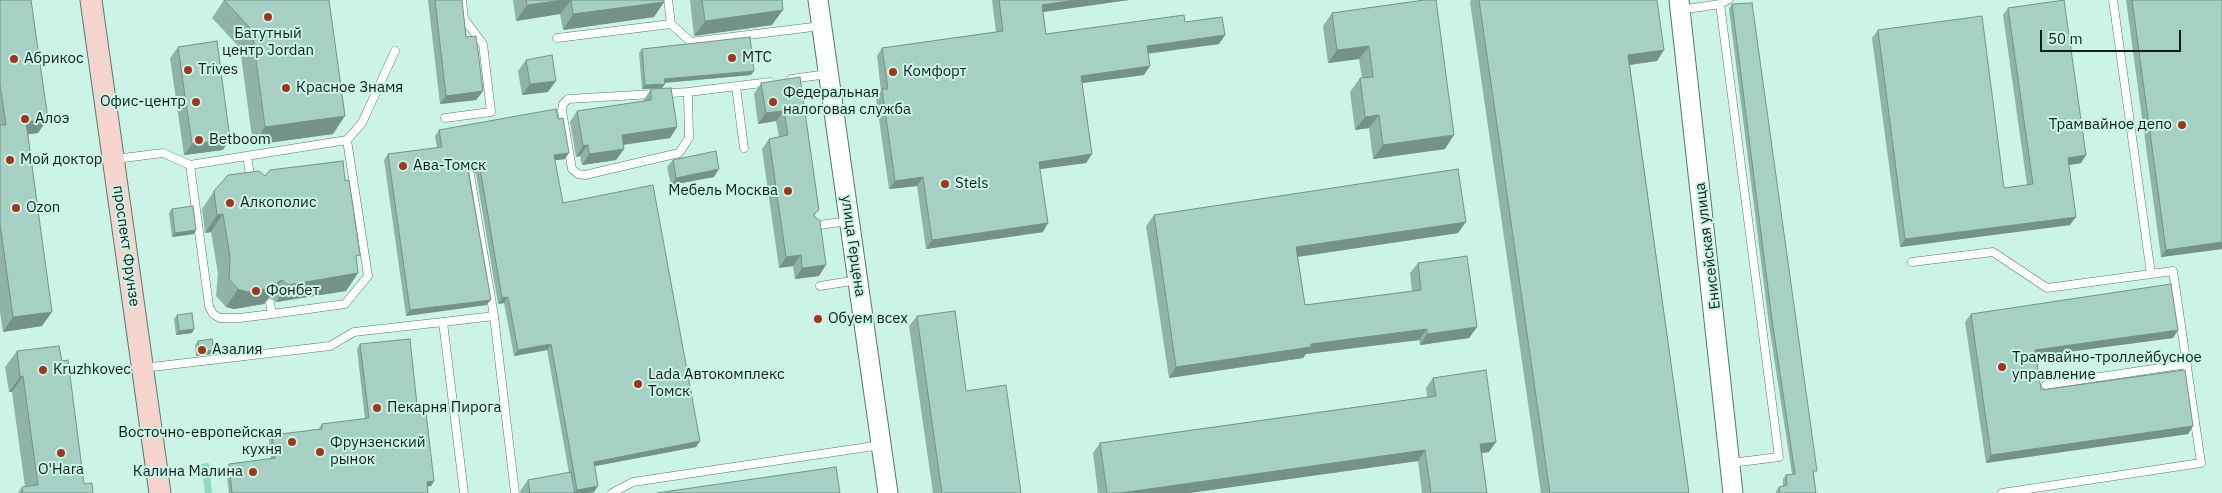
<!DOCTYPE html>
<meta charset="utf-8">
<style>
body{margin:0}
#map{position:relative;width:2222px;height:493px;overflow:hidden;background:#cbf4e7;font-family:"IBM Plex Sans",sans-serif}
canvas{display:block}
.scale{position:absolute;left:2040px;top:30px;width:141px;height:22px;box-sizing:border-box;border:2px solid #101f1b;border-top:0;padding-left:6px;font-size:15px;line-height:18px;white-space:nowrap;color:#101f1b;-webkit-text-stroke:4px #cbf4e7;paint-order:stroke}
</style>
<div id="map">
<canvas width="2222" height="493"></canvas>
<div class="scale">50 m</div>
</div>
<script>
const ctx = document.querySelector('canvas').getContext('2d');
ctx.lineJoin = 'round';
function fillPath(path, color) { ctx.fillStyle = color; ctx.fill(path, 'evenodd'); }
const poly = rows => new Path2D(rows.map(r => 'M' + r).join(''));
function strokePath(path, color, width, dash) { ctx.strokeStyle = color; ctx.lineWidth = width; ctx.lineCap = dash ? 'butt' : 'round'; ctx.setLineDash(dash || []); ctx.stroke(path); }
function write(font, color, halo, rows, align = 'center') {
  ctx.font = font + ' "IBM Plex Sans",sans-serif'; ctx.lineWidth = 4; ctx.setLineDash([]); ctx.textBaseline = 'middle'; ctx.strokeStyle = halo; ctx.fillStyle = color; for (const [text, x, y, turn = 0] of rows) {
    ctx.save(); ctx.translate(x, y); ctx.rotate((+turn || 0) * Math.PI / 180); ctx.textAlign = isNaN(turn) ? turn : align; if (halo) ctx.strokeText(text, 0, 0); ctx.fillText(text, 0, 0); ctx.restore();
  }
}
fillPath(poly([
 [209,463,212,493,205,493,201,464]
]), '#91d8c5');
const service = poly([
 [668,0,671,24,691,42,821,26],
 [2113,0,2151,274],
 [1720,4,1779,457,1731,463],
 [1680,10,1720,4,1728,0],
 [557,38,671,24],
 [791,79,828,74],
 [736,87,744,148],
 [688,92,689,138,679,153,585,175,578,174,572,169,562,111,563,104,568,99,688,92,770,82],
 [445,118,491,112,483,44,464,19,462,0],
 [247,156,251,181],
 [115,159,163,153,190,165,347,140,362,123,395,51],
 [190,165,209,306,213,314,220,318,239,318,272,314],
 [812,226,849,221],
 [1912,262,1993,252,2047,288,2173,271,2201,463,2002,493],
 [820,286,858,280],
 [270,303,272,314,345,304,368,276,347,140],
 [494,316,515,493],
 [443,322,494,316,470,175],
 [143,368,330,346,354,332,443,322,464,493],
 [2046,385,2187,364],
 [612,493,633,482,881,445]
]);
const tertiary = poly([
 [818,0,888,493],
 [1679,0,1733,493]
]);
const secondary = poly([
 [91,0,160,493]
]);
strokePath(service, '#53796e', 9);
strokePath(tertiary, '#53796e', 21);
strokePath(secondary, '#53796e', 23);
strokePath(service, '#fff', 8);
strokePath(tertiary, '#fff', 19);
strokePath(secondary, '#f4d4cc', 21);
fillPath(poly([
 [0,0,38,133,28,134,42,326,3,332,0,312],
 [224,0,329,0,333,134,253,145,240,48,212,18],
 [428,0,462,0,466,37,483,91,476,100,440,104],
 [513,0,664,0,654,17,563,30,560,14,516,21],
 [690,0,782,0,772,25,694,36],
 [992,0,1129,0,1043,12,1046,34,1185,22,1225,35,1219,44,1148,54,1144,75,1082,83,1092,154,1086,163,1040,169,1043,232,926,249,917,186,889,189,876,98,881,91,877,56,882,48,996,32],
 [1424,0,1445,149,1373,159,1369,128,1355,130,1350,92,1360,78,1362,78,1359,59,1328,63,1323,26,1332,13],
 [1471,0,1657,0,1657,61,1630,65,1689,493,1541,493,1470,2],
 [2126,0,2222,0,2222,249,2161,257],
 [1732,4,1814,475,1816,493,1776,493,1776,491,1779,487,1783,486,1783,479,1786,475,1792,474,1769,325,1729,9],
 [2008,8,2086,155,2081,163,2069,165,2070,225,1900,247,1872,38,1878,30,2004,188,2027,185,2003,15],
 [178,47,223,150,184,155,170,58],
 [642,49,751,75,665,83,662,88,642,89,639,53],
 [526,60,548,92,522,95,518,71],
 [800,77,814,216,819,276,795,279,793,266,779,268,762,149,769,139,779,137,776,121,758,124,754,94,761,83],
 [651,89,677,127,670,138,623,145,624,149,616,160,582,165,580,156,576,157,570,122,577,111,643,101],
 [439,130,565,159,555,160,563,203,700,441,696,447,595,466,594,492,588,493,521,493,520,491,528,480,569,473,547,350,514,356,504,303,498,304,476,174,472,170,469,170,491,300,486,305,406,316,384,160,388,154,437,148,435,136],
 [673,160,714,177,671,185,667,167],
 [214,191,356,259,358,273,346,291,276,302,269,297,264,304,234,309,226,307,216,296,218,274,211,232,205,233,202,209],
 [172,209,194,234,172,237,169,213],
 [1154,215,1458,233,1298,257,1305,305,1412,291,1410,273,1418,263,1477,327,1469,338,1420,345,1419,340,1306,354,1303,358,1169,378,1146,226],
 [1971,314,2173,338,2036,356,2041,390,2193,426,2188,434,1986,463,1965,322],
 [177,315,194,329,192,333,176,335,174,319],
 [917,316,966,391,1021,493,933,493,909,326],
 [198,341,214,350,211,354,196,356,195,345],
 [360,344,417,405,434,481,431,486,428,486,428,493,229,493,226,468,229,464,271,459,269,439,272,435,319,429,319,428,322,424,365,419,357,349],
 [17,351,62,361,84,484,93,493,18,493,22,487,25,487,12,392,9,392,5,367],
 [1433,378,1489,452,1482,453,1487,493,1422,493,1418,461,1189,493,1098,493,1093,453,1100,443,1427,397,1426,388]
]), '#90b3a9');
fillPath(poly([
 [564,0,571,0,560,14,516,21,527,5],
 [1075,0,1129,0,1036,13,1042,5],
 [664,2,654,17,563,30,573,14],
 [783,10,772,25,694,36,705,21],
 [1225,35,1219,44,1141,54,1147,46],
 [1369,46,1359,59,1328,63,1337,50],
 [1664,50,1657,61,1621,66,1628,55],
 [1150,66,1144,75,1075,84,1081,76],
 [754,71,751,75,661,83,664,79],
 [556,81,548,92,522,95,530,84],
 [665,84,662,88,642,89,645,85],
 [483,91,476,100,440,104,446,96],
 [784,111,776,121,758,124,766,113],
 [1379,115,1369,128,1355,130,1365,117],
 [345,116,333,134,253,145,265,127],
 [48,119,38,133,16,136,26,122],
 [677,127,670,138,614,146,622,135],
 [1454,135,1445,149,1373,159,1383,145],
 [230,139,223,150,184,155,192,144],
 [588,145,580,156,576,157,583,146],
 [624,149,616,160,582,165,589,154],
 [569,153,565,159,550,161,554,155],
 [1092,154,1086,163,1033,170,1039,162],
 [2086,155,2081,163,2063,166,2068,158],
 [476,164,472,170,467,170,471,165],
 [719,169,714,177,671,185,676,178],
 [923,177,917,186,889,189,895,181],
 [223,214,211,232,205,233,217,215],
 [2076,217,2070,225,1900,247,1905,239],
 [1466,222,1458,233,1289,258,1296,247],
 [1048,223,1043,232,926,249,932,240],
 [196,230,194,234,172,237,175,233],
 [2222,242,2222,249,2161,257,2166,250],
 [801,255,793,266,779,268,786,257],
 [826,265,819,276,795,279,802,268],
 [358,273,346,291,276,302,288,285],
 [282,280,264,304,234,309,226,307,238,289,278,282],
 [508,297,504,303,498,304,502,298],
 [491,300,486,305,406,316,410,310],
 [52,312,42,326,3,332,13,317],
 [1477,327,1469,338,1420,345,1427,334],
 [194,329,192,333,176,335,179,331],
 [1427,329,1419,340,1306,354,1303,358,1169,378,1176,367,1311,344],
 [2178,330,2173,338,2030,357,2035,350],
 [551,344,547,350,514,356,518,350],
 [214,350,211,354,196,356,199,352],
 [23,376,12,392,9,392,20,377],
 [2193,426,2188,434,1986,463,1991,455],
 [700,441,696,447,590,467,594,462],
 [1496,442,1489,452,1473,454,1480,444],
 [1425,450,1418,461,1189,493,1120,493],
 [434,481,431,486,424,487,427,482],
 [598,486,594,492,588,493,575,493,577,490]
]), '#759289');
const building = poly([
 [0,0,31,0,48,119,26,122,52,312,13,317,0,224,0,125,6,125,0,85,0,0],
 [224,0,329,0,345,116,265,127,252,30,224,0],
 [435,0,462,0,466,37,476,36,483,91,446,96,435,0],
 [526,0,564,0,527,5,526,0],
 [571,0,664,0,664,2,573,14,571,0],
 [702,0,782,0,783,10,705,21,702,0],
 [999,0,1075,0,1042,5,1046,34,1184,15,1185,22,1222,17,1225,35,1147,46,1150,66,1081,76,1092,154,1039,162,1048,223,932,240,923,177,895,181,882,89,888,89,882,48,1003,31,999,0],
 [1424,0,1436,0,1454,135,1383,145,1379,115,1365,117,1360,78,1373,77,1369,46,1337,50,1332,13,1424,0],
 [1479,0,1657,0,1664,50,1628,55,1689,493,1550,493,1479,0],
 [2064,0,2086,155,2068,158,2076,217,1905,239,1878,30,1982,16,2004,188,2033,184,2008,8,2064,0],
 [2132,0,2222,0,2222,242,2166,250,2132,0],
 [1752,3,1817,471,1813,471,1816,493,1780,493,1779,487,1787,485,1786,475,1795,474,1772,320,1732,4,1752,3],
 [750,37,754,71,664,79,665,84,645,85,642,49,750,37],
 [217,41,230,139,192,144,178,47,217,41],
 [552,55,556,81,530,84,526,60,552,55],
 [800,77,819,210,815,213,814,216,820,221,826,265,802,268,801,255,786,257,769,139,788,135,784,111,766,113,761,83,800,77],
 [671,88,677,127,622,135,624,149,589,154,588,145,583,146,577,111,651,100,651,89,671,88],
 [556,109,558,119,563,118,569,153,554,155,563,203,653,185,700,441,594,462,598,486,577,490,551,344,518,350,508,297,502,298,480,168,476,164,471,165,468,170,491,300,410,310,388,154,442,147,439,130,556,109],
 [716,151,719,169,676,178,673,160,716,151],
 [343,161,345,181,349,180,360,255,356,256,358,273,288,285,282,280,278,282,277,287,247,292,238,289,229,279,230,257,223,214,217,215,214,191,228,175,259,171,265,176,270,170,343,161],
 [1458,169,1466,222,1296,247,1305,305,1421,290,1418,263,1467,256,1477,327,1427,334,1427,329,1311,344,1311,347,1176,367,1154,215,1458,169],
 [193,206,196,230,175,233,172,209,193,206],
 [2171,284,2178,330,2035,350,2041,390,2185,370,2193,426,1991,455,1971,314,2171,284],
 [955,311,966,391,1006,385,1021,493,942,493,917,316,955,311],
 [192,313,194,329,179,331,177,315,192,313],
 [212,339,214,350,199,352,198,341,212,339],
 [410,339,417,405,425,404,434,481,427,482,428,493,232,493,229,464,275,458,272,435,322,429,322,424,369,418,360,344,410,339],
 [59,346,62,361,68,360,84,484,92,483,93,493,23,493,22,487,38,485,23,376,20,377,17,351,59,346],
 [1486,370,1496,442,1480,444,1487,493,1431,493,1425,450,1120,493,1107,493,1100,443,1436,396,1433,378,1486,370],
 [836,467,840,493,657,493,836,467],
 [571,472,575,493,530,493,528,480,571,472]
]);
fillPath(building, '#a7d0c4');
strokePath(building, '#759289', 1);
for (const [x, y, r, color] of [
 [268,17,5,"#9f361d"],
 [732,58,5,"#9f361d"],
 [14,59,5,"#9f361d"],
 [188,70,5,"#9f361d"],
 [893,72,5,"#9f361d"],
 [286,88,5,"#9f361d"],
 [196,102,5,"#9f361d"],
 [773,102,5,"#9f361d"],
 [25,119,5,"#9f361d"],
 [2182,125,5,"#9f361d"],
 [199,140,5,"#9f361d"],
 [10,160,5,"#9f361d"],
 [403,166,5,"#9f361d"],
 [945,184,5,"#9f361d"],
 [788,191,5,"#9f361d"],
 [230,203,5,"#9f361d"],
 [16,208,5,"#9f361d"],
 [256,291,5,"#9f361d"],
 [818,319,5,"#9f361d"],
 [202,350,5,"#9f361d"],
 [2002,367,5,"#9f361d"],
 [43,370,5,"#9f361d"],
 [638,384,5,"#9f361d"],
 [377,408,5,"#9f361d"],
 [292,442,5,"#9f361d"],
 [320,452,5,"#9f361d"],
 [61,453,5,"#9f361d"],
 [253,472,5,"#9f361d"]
]) { const dot = new Path2D(); dot.arc(x, y, r, 0, 2 * Math.PI); ctx.fillStyle = color; ctx.fill(dot); strokePath(dot, '#cbf4e7', 2); }
write('15px', '#101f1b', '#cbf4e7', [
 ["Батутный",268,34,"center"],
 ["центр Jordan",268,51,"center"],
 ["МТС",742,58],
 ["Абрикос",24,59],
 ["Trives",198,70],
 ["Комфорт",903,72],
 ["Красное Знамя",296,88],
 ["Федеральная",783,93],
 ["налоговая служба",783,110],
 ["Офис-центр",186,102,"right"],
 ["Алоэ",35,119],
 ["Трамвайное депо",2172,125,"right"],
 ["Betboom",209,140],
 ["Мой доктор",20,160],
 ["Ава-Томск",413,166],
 ["Stels",955,184],
 ["Мебель Москва",778,191,"right"],
 ["Алкополис",240,203],
 ["Ozon",26,208],
 ["Фонбет",266,291],
 ["Обуем всех",828,319],
 ["Азалия",212,350],
 ["Трамвайно-троллейбусное",2012,358],
 ["управление",2012,375],
 ["Kruzhkovec",53,370],
 ["Lada Автокомплекс",648,375],
 ["Томск",648,392],
 ["Пекарня Пирога",387,408],
 ["Восточно-европейская",282,433,"right"],
 ["кухня",282,450,"right"],
 ["Фрунзенский",330,443],
 ["рынок",330,460],
 ["O'Hara",61,470,"center"],
 ["Калина Малина",243,472,"right"]
], 'left');
write('15px', '#101f1b', '#cbf4e7', [
 ["проспект Фрунзе",126,246,82],
 ["улица Герцена",853,246,82],
 ["Енисейская улица",1708,246,-97]
]);
</script>
